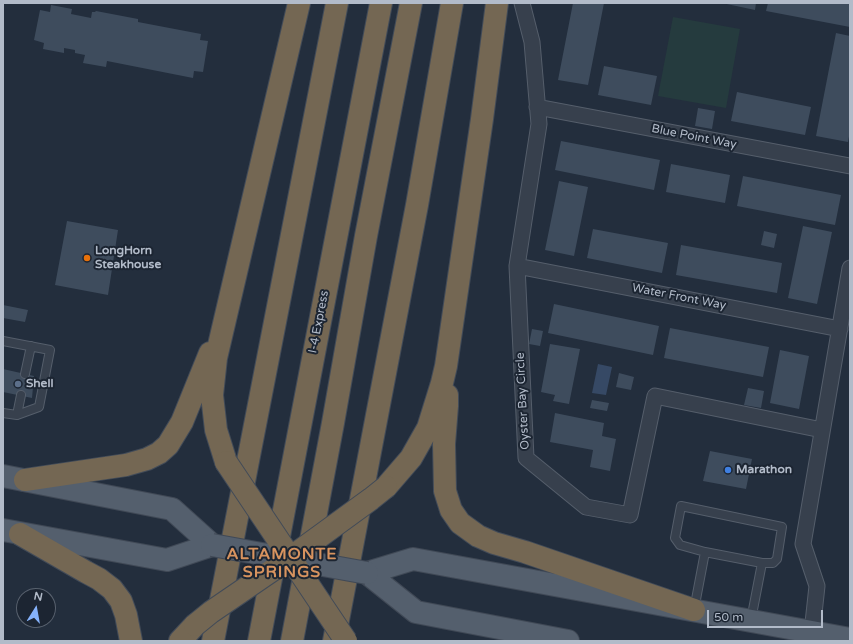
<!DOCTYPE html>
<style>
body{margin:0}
#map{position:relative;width:853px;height:644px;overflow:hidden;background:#232e3d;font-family:"Varela Round",sans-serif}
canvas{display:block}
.frame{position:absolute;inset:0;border:4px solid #b2bbc9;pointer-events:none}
.north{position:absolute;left:16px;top:588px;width:40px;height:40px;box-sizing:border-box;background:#1c2532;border:1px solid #58616e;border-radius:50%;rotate:11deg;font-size:11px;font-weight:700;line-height:16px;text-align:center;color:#b2bbc9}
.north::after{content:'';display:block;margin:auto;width:14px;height:18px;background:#85b2fb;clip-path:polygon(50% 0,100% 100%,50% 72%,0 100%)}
.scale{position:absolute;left:707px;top:610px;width:116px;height:18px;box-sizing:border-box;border:2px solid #b2bbc9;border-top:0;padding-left:5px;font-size:12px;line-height:14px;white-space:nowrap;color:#b2bbc9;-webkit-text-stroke:3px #1c2532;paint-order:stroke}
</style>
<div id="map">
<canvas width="853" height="644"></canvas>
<div class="frame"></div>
<div class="north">N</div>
<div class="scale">50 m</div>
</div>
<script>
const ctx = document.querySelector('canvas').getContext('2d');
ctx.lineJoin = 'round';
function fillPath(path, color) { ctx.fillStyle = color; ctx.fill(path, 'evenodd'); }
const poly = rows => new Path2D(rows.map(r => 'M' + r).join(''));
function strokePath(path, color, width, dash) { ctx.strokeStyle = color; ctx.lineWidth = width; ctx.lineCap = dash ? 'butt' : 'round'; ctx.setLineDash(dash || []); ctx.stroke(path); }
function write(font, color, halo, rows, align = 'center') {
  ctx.font = font + ' "Varela Round",sans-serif'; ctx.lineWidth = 4; ctx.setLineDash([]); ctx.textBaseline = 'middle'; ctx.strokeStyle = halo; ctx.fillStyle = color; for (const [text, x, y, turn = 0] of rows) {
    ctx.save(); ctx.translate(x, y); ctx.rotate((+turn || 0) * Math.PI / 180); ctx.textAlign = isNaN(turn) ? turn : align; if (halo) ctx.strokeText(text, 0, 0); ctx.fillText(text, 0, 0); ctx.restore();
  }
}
fillPath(poly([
 [673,17,740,29,726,108,658,96]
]), '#253b3e');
fillPath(poly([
 [598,364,612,367,606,395,592,393]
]), '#364965');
fillPath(poly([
 [573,3,604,3,588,85,558,80],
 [722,3,756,3,755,10],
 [768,3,850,3,850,27,766,11],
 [51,5,72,9,71,14,91,18,92,12,95,12,96,11,138,19,138,22,201,34,200,40,208,41,203,72,194,71,193,78,107,61,106,67,83,63,85,55,75,53,75,50,64,48,64,53,43,49,44,43,34,40,40,10,50,12],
 [836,33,850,36,850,131,848,142,816,136],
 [604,66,657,76,651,105,598,95],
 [737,92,811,107,805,135,731,121],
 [698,108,715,111,712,129,695,126],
 [561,141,660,160,654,190,555,170],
 [671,164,730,175,725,203,666,192],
 [743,176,841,195,835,225,737,206],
 [559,181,588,187,574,256,545,250],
 [67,221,118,230,108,295,55,285],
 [803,226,832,232,817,304,788,298],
 [593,229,668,243,662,273,587,258],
 [764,231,777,234,774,248,761,245],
 [681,245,782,263,777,293,676,275],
 [554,304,659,326,653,355,548,333],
 [3,305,28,310,25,322,3,318],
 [670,328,769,347,763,377,664,358],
 [532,329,543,331,540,346,529,344],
 [550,344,580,349,569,404,553,401,555,395,541,392],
 [780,350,809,356,799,409,770,403],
 [3,369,34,376,32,398,3,392],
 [619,373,634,377,631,390,616,387],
 [748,388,764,391,761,408,744,405],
 [592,400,609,403,607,411,590,408],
 [555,413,604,423,602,436,616,439,610,471,590,467,593,450,550,442],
 [710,451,752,459,746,489,703,481]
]), '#3e4c5d');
const lane = poly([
 [3,341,50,350,39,407,17,415,3,413],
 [25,374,31,346],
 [17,415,21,395],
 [705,552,680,545,675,538,681,506,782,527,777,559,773,563,762,563],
 [694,610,705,552,762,563,751,620]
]);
const street = poly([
 [522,3,532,42,539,124,517,266,526,458,586,507,630,515,655,396,822,430],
 [537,107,850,166],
 [517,266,840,329],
 [812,632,817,586,803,544,850,268]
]);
const primary = poly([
 [3,476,172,509,212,545],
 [3,530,167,560,212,545],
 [367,573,413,559,850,639],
 [367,573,416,612,568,641]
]);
const highway = poly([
 [447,395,447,406,444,444,445,491,451,510,460,523,478,536,494,543,525,552,694,610],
 [226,462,216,430,212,395,216,358,299,3],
 [25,480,126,465,147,459,159,453,168,445,182,422,210,353],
 [386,487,411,458,428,428,442,383,446,366,482,119,497,3],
 [20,534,86,572,99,579,112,589,121,601,126,615,131,641],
 [180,641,195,625],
 [213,641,337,3],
 [259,641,381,3],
 [292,641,333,423,366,236,411,3],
 [334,641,417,205,452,3]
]);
strokePath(lane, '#555e6b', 10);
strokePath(street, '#555e6b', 17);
strokePath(primary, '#404956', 24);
strokePath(highway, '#424b58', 24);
strokePath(lane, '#37404d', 8);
strokePath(street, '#37404d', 15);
strokePath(primary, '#545f6d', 22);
strokePath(highway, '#746753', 22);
const primaryBridge = poly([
 [212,545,367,573]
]);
const highwayBridge = poly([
 [226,462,346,641],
 [195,625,211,612,290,558,371,499,386,487]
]);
strokePath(primaryBridge, '#404956', 24, []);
strokePath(highwayBridge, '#424b58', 24, []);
strokePath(primaryBridge, '#545f6d', 22);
strokePath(highwayBridge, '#746753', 22);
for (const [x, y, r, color] of [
 [87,258,4,"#e8710a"],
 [18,384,4,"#5c6f8a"],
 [728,470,4,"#3f7fe0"]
]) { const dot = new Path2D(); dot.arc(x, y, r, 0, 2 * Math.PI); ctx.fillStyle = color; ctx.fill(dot); strokePath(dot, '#1c2532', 1.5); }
write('12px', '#b2bbc9', '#1c2532', [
 ["Blue Point Way",694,137,11],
 ["Water Front Way",679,297,11],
 ["I-4 Express",319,322,-79],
 ["Oyster Bay Circle",523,401,-93]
]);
write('bold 12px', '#b2bbc9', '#1c2532', [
 ["LongHorn",95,251],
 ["Steakhouse",95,265],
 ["Shell",26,384],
 ["Marathon",736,470]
], 'left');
ctx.letterSpacing = '1px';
write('bold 16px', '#d7935f', '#1c2532', [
 ["ALTAMONTE",282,555],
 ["SPRINGS",282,573]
]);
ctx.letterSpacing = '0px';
</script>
